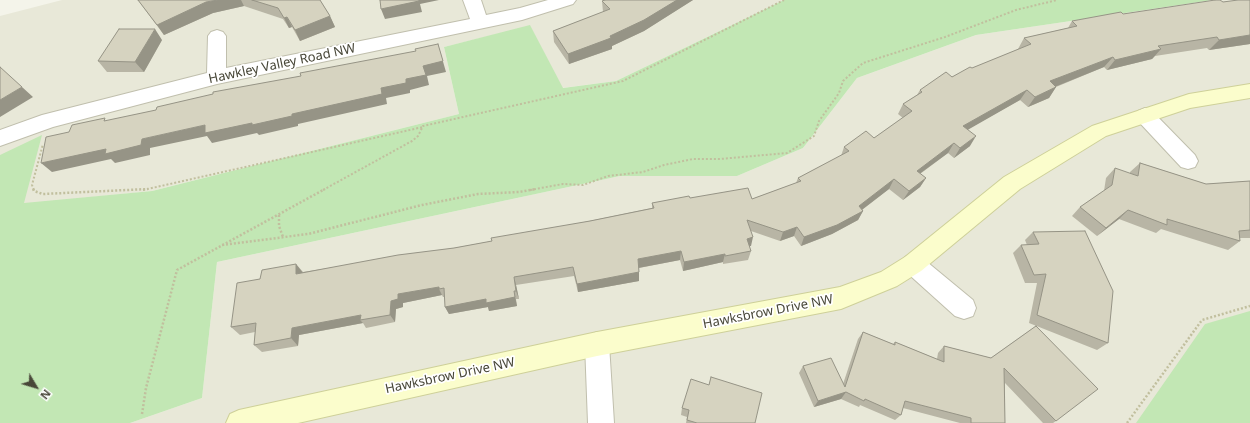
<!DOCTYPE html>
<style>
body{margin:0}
#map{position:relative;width:1250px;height:423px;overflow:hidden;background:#f4f4ea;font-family:"Noto Sans",sans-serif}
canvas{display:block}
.north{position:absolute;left:16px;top:367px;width:40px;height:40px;-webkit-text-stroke:3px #fff;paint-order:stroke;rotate:128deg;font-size:11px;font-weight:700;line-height:16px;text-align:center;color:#484738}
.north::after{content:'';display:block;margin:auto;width:14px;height:18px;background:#484738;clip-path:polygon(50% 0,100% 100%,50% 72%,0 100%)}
</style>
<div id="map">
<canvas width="1250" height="423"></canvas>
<div class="north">N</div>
</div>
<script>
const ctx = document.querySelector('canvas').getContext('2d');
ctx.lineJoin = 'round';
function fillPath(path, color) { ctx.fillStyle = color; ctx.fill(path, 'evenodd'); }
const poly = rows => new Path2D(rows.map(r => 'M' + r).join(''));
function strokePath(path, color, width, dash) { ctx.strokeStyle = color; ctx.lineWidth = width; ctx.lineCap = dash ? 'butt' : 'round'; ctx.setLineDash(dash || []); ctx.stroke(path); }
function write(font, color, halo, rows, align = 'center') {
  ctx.font = font + ' "Noto Sans",sans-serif'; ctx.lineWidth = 3.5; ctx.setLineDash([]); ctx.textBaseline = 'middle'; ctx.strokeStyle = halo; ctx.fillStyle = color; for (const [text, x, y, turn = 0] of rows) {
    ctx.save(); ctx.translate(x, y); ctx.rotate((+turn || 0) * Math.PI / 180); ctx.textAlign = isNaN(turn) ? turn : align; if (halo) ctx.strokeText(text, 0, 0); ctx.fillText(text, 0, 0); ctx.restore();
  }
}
fillPath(poly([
 [62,0,784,0,616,81,562,88,530,26,444,47,459,114,152,191,24,204,0,155,0,16],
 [1213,0,1250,0,1250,423,130,423,202,398,217,262,620,176,737,176,803,148,857,78,976,35]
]), '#e8e8d8');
fillPath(poly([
 [784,0,1213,0,976,35,857,78,803,148,737,176,620,176,217,262,202,398,130,423,0,423,0,155,42,135,24,203,152,191,459,114,444,47,530,25,563,88,616,81],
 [1250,311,1250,423,1136,423,1205,324]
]), '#c2e7b4');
const street = poly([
 [463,0,481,0,486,15,520,8,548,0,576,0,573,4,522,20,217,84,53,127,0,146,0,130,42,115,207,73,208,36,211,32,217,30,223,32,226,36,226,68,470,19,463,0],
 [1145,108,1152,111,1195,155,1198,161,1195,167,1188,169,1181,167,1138,121,1135,116,1138,111,1145,108],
 [913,254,921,257,973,300,976,308,973,316,964,319,955,316,905,271,901,264,905,257,913,254],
 [597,332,606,336,609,344,614,423,588,423,585,344,588,336,597,332]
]);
const secondary = poly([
 [1250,84,1250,98,1190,108,1106,136,1020,189,921,271,897,286,841,309,597,356,298,423,226,423,230,414,239,410,597,332,840,287,881,272,905,257,1004,177,1092,126,1189,94,1250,84]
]);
strokePath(street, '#c0bfad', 2);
strokePath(secondary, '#ced099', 2);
strokePath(poly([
 [34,190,32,185,43,144],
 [143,190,423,127],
 [323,190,412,141,418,136,423,126,623,81,784,0],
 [530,190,563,184,583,185,608,176,643,172,664,165,693,159,720,159,787,153,814,136,819,121,839,93,843,81,863,63,945,37,1016,10,1057,0]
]), '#c1bf9e', 2, [2, 2]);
strokePath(poly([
 [33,189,34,191,43,194,148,189],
 [279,215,279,226,283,237],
 [222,245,308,234,422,205,478,194,519,192,536,189],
 [142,414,146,388,177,270,325,189],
 [1127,423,1202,320,1250,306]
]), '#c1bf9e', 2.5, [2, 2]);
fillPath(street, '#fff');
fillPath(secondary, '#fbfdcc');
fillPath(poly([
 [138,0,320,0,330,16,335,27,300,41,292,27,289,28,283,19,244,6,213,13,164,35],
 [605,0,693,0,644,31,612,46,612,49,569,64,554,42,553,31,603,12,602,1],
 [1250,0,1250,44,1209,50,1207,48,1155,56,1152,59,1107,70,1104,67,1056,87,1049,98,1028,107,1020,100,968,129,970,146,954,158,948,153,920,174,926,178,920,187,903,200,889,189,862,210,863,211,858,220,832,234,801,246,794,236,780,241,751,231,751,246,749,246,751,251,748,260,723,264,723,262,683,271,680,260,639,268,639,281,578,292,574,276,516,285,519,299,516,299,517,306,489,311,488,307,449,314,445,307,445,297,443,297,442,295,403,303,403,307,396,309,395,322,366,328,363,323,299,335,298,346,262,352,254,345,255,332,240,335,231,327,260,279,296,264,303,272,454,248,492,241,652,208,652,203,690,198,752,199,796,183,798,178,841,156,844,147,874,138,903,118,898,114,903,104,917,95,920,90,1019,49,1018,49,1024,38,1068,28,1072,21,1123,14,1223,2],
 [162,40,144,72,107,72,98,61],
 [1140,163,1206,184,1250,181,1250,238,1240,238,1240,241,1228,250,1161,229,1156,233,1119,219,1097,236,1072,216,1080,207,1104,191,1106,178,1115,168,1130,174,1130,172],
 [1033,232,1108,343,1097,350,1029,323,1037,283,1025,283,1013,253,1021,245,1027,245,1025,240],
 [1036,326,1056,421,1053,423,1043,423,1005,383,1005,423,960,423,903,408,901,415,895,420,860,405,859,407,841,399,814,407,799,373,803,366,843,384,858,339,863,332,893,344,895,342,937,359,938,353,944,346,991,358],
 [711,377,755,423,686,423,687,417,681,415,682,408,709,385]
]), '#b8b5a5');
fillPath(poly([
 [218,0,241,0,244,6,213,13,164,35,157,25,206,2],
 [419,0,439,0,420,4,422,12,385,19,381,9],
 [677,0,693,0,644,31,612,46,612,49,569,64,568,54,610,36],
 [330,16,335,27,300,41,295,30],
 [287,17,292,27,289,28,284,18],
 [155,29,162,40,144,72,135,62],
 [1250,35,1250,44,1209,50,1219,40],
 [438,44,446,72,427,76,429,85,410,90,410,93,386,98,387,104,298,124,298,126,259,135,257,133,212,143,207,136,150,148,150,155,115,163,111,159,52,172,41,163,142,139,205,125,252,123,292,114,381,88,406,79,423,66],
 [1161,49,1152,59,1107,70,1115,60],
 [1113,57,1104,67,1042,92,1050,81],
 [22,87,33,97,0,117,0,100],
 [1056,87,1049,98,1028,107,1035,97],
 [1027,90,1020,100,957,136,963,126],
 [976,136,970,146,954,158,960,148],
 [954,143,948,153,911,180,917,171],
 [926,178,920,187,903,200,909,191],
 [894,179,889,189,855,215,863,211,858,220,832,234,801,246,804,237,859,206],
 [1128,210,1119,219,1097,236,1106,228],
 [797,227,794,236,780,241,783,232],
 [753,237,751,246,744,247,747,239],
 [681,251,680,260,638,268,638,259],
 [725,254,723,262,683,271,684,262],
 [296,264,303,273,296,274],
 [639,272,639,281,578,292,577,284],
 [514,277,516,285,519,299,516,291],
 [439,287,439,289,442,295,403,303,403,307,396,309,395,322,390,315,391,301,398,294],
 [514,291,517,306,489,311,488,307,449,314,445,307],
 [361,315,360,320,363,323,299,335,298,346,291,338,292,328],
 [846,392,841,399,814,407,818,401]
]), '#969486');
const building = poly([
 [138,0,218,0,206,2,157,25,138,0],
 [252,0,320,0,330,16,295,30,287,17,284,18,278,8,252,0],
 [380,0,419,0,419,1,381,9,380,0],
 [605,0,677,0,644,20,610,36,611,38,568,54,553,31,610,9,602,1,605,0],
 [1215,0,1220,0,1223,2,1238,0,1250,0,1250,35,1219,40,1217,37,1158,46,1161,49,1115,60,1113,57,1050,81,1056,87,1035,97,1027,90,963,126,976,136,960,148,954,143,917,171,926,178,909,191,894,179,859,206,863,211,837,225,804,237,797,227,783,232,747,220,753,237,747,239,751,251,725,256,725,254,684,262,681,251,638,259,639,272,577,284,573,267,514,277,516,291,514,291,515,297,486,303,486,299,445,307,444,288,439,289,439,287,398,294,398,299,391,301,390,315,360,320,361,315,292,328,291,338,254,345,256,323,231,327,237,283,260,279,262,270,296,264,296,274,398,255,454,248,492,241,491,238,590,221,654,208,652,203,689,196,690,198,748,188,752,199,801,181,798,178,849,151,844,147,866,131,874,138,912,111,903,104,922,92,920,90,946,72,952,77,970,67,972,68,1031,44,1024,38,1077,26,1072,21,1121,12,1123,14,1215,0],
 [119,29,155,29,135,62,98,61,119,29],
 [438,44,443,61,423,66,426,75,406,79,406,83,381,88,382,94,292,114,292,116,252,125,252,123,205,133,205,125,142,139,141,145,105,154,106,149,41,163,46,137,69,132,72,125,105,118,104,121,156,110,157,107,213,94,213,92,301,76,300,73,416,51,415,49,438,44],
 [0,67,22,87,0,100,0,67],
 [1140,163,1206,184,1250,181,1250,230,1239,231,1240,241,1167,219,1167,225,1128,210,1106,228,1080,207,1112,185,1115,168,1138,176,1140,163],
 [1085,231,1113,291,1108,343,1037,315,1046,274,1034,275,1021,245,1039,244,1033,232,1085,231],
 [1036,326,1098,389,1056,421,1004,368,1005,423,971,423,971,418,905,401,901,415,865,399,864,401,846,392,818,401,803,366,831,358,845,387,863,332,895,345,895,342,944,362,944,346,991,358,1036,326],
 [711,377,762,393,755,423,697,423,687,420,689,410,682,408,691,379,709,385,711,377]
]);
fillPath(building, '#d6d3c0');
strokePath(building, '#969486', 1);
write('13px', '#484738', '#fff', [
 ["Hawkley Valley Road NW",282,64,-12],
 ["Hawksbrow Drive NW",768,312,-11],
 ["Hawksbrow Drive NW",450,376,-12]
]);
</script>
